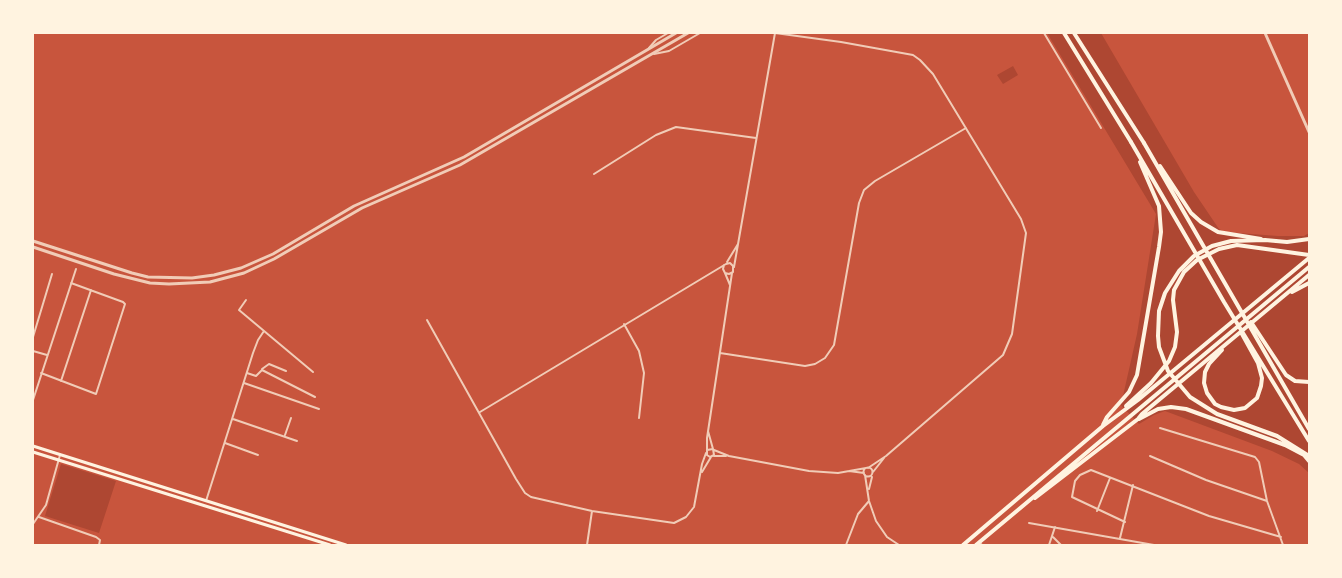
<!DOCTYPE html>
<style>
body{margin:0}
#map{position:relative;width:1342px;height:578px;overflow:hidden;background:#c8553d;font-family:"Work Sans",sans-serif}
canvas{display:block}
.frame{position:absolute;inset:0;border:34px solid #fff3e0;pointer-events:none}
</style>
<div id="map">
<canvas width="1342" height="578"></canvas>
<div class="frame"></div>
</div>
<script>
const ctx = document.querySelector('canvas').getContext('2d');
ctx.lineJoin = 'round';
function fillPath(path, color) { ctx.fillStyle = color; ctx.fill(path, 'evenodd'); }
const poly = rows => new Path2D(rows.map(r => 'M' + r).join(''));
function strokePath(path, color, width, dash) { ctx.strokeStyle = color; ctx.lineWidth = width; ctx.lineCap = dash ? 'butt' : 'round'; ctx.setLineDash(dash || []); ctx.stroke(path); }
fillPath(poly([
 [1047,33,1101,33,1194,192,1219,229,1225,232,1278,236,1304,236,1309,233,1309,473,1299,464,1272,451,1165,411,1154,415,1139,424,1118,402,1123,396,1137,334,1156,214],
 [1013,66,1018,75,1003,84,997,75],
 [61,464,116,481,99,533,45,516]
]), '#ae4732');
strokePath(poly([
 [775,33,841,42,913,55,920,60,933,74,1021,219,1026,233,1012,334,1003,355,886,456,868,468],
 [1044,33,1101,128],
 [649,48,656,40,668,33],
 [654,54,669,51,700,33],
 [594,174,656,135,676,127,756,138],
 [727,262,738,244],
 [734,267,775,33],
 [725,273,730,285],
 [246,300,239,310,313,372],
 [427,320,516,479,525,493,531,497,592,511,674,523,686,517,694,507,702,464,706,453],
 [624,324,639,351,644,373,639,418],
 [33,337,52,274],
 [33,351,47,355],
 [720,353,805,366,815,364,825,358,834,345,859,203,864,190,875,181,966,128],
 [262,369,269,364,286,371],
 [41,373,96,394,125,304,123,302,71,283],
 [247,373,256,376,262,370,315,397],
 [61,381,91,290],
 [244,383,319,409],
 [33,400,76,269],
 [480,412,726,264,730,263,733,266,733,272,729,274,725,273,723,269,724,265],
 [233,419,297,441],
 [1160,428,1255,457,1259,462,1267,501,1283,545],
 [708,431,713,449],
 [285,435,291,418],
 [225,443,258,455],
 [707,450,713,449,714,455,710,457,707,455,707,438,732,273],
 [714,450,729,456,809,471,838,473,866,468],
 [714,456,726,456],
 [1150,456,1206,480,1267,501],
 '863.5 472a4.5 4.5 0 1 1 9 0a4.5 4.5 0 1 1-9 0Z',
 [849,471,864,473],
 [702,472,711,457],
 [873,472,884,458],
 [865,475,869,501,876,521,887,537,899,545],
 [869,489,872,477],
 [206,501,253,353,258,340,264,331],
 [1097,511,1110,478],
 [39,517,96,537,100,540,99,545],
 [1125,522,1072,497,1075,481,1080,475,1091,470,1209,516,1281,537],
 [1029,523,1154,545],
 [33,524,46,505,60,455],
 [1053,537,1061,545],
 [1120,538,1133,485],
 [981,544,982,545],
 [587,545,592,511],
 [846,545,858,514,869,501],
 [1049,545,1055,527]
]), '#f1ccb7', 2);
strokePath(poly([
 [1265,33,1309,132],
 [33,241,132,273,148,277,192,278,214,275,241,268,273,254,354,206,464,157,676,33],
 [33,247,114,274,150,283,169,284,210,282,244,273,274,259,362,208,460,165,688,33]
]), '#f1ccb7', 3);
strokePath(poly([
 [33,446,346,545],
 [33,452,330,545]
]), '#fff3e0', 3);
strokePath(poly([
 [1064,33,1131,142],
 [1074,33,1144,143]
]), '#fff3e0', 4);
strokePath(poly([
 [1131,142,1224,302,1309,441],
 [1144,143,1309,429],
 [1160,166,1191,213,1201,222,1218,232,1261,239],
 [1309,239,1287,242,1265,240,1231,241,1212,246,1194,256,1179,271,1165,293,1159,311,1158,336,1159,347,1168,371,1190,397,1217,414,1277,436,1309,456],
 [1292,292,1309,283],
 [1251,322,1286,375,1295,381,1309,382],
 [1222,350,1209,364,1205,372,1204,383,1207,393,1215,404,1221,407,1234,410,1245,408,1257,398,1261,386,1262,378,1258,363,1242,334],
 [1126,406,1151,383,1169,361,1175,347,1177,332,1173,300,1174,290,1184,272,1197,260,1219,249,1237,245,1309,255],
 [1139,419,1158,409,1171,407,1186,409,1285,445,1304,455,1309,461],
 [1103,425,1107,417,1129,392,1137,375,1159,247,1161,232,1159,206,1140,162],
 [1035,498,1138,419,1142,414,1309,275],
 [963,545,1103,426,1138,400,1309,258],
 [976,545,1309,267]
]), '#fff3e0', 4);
</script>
